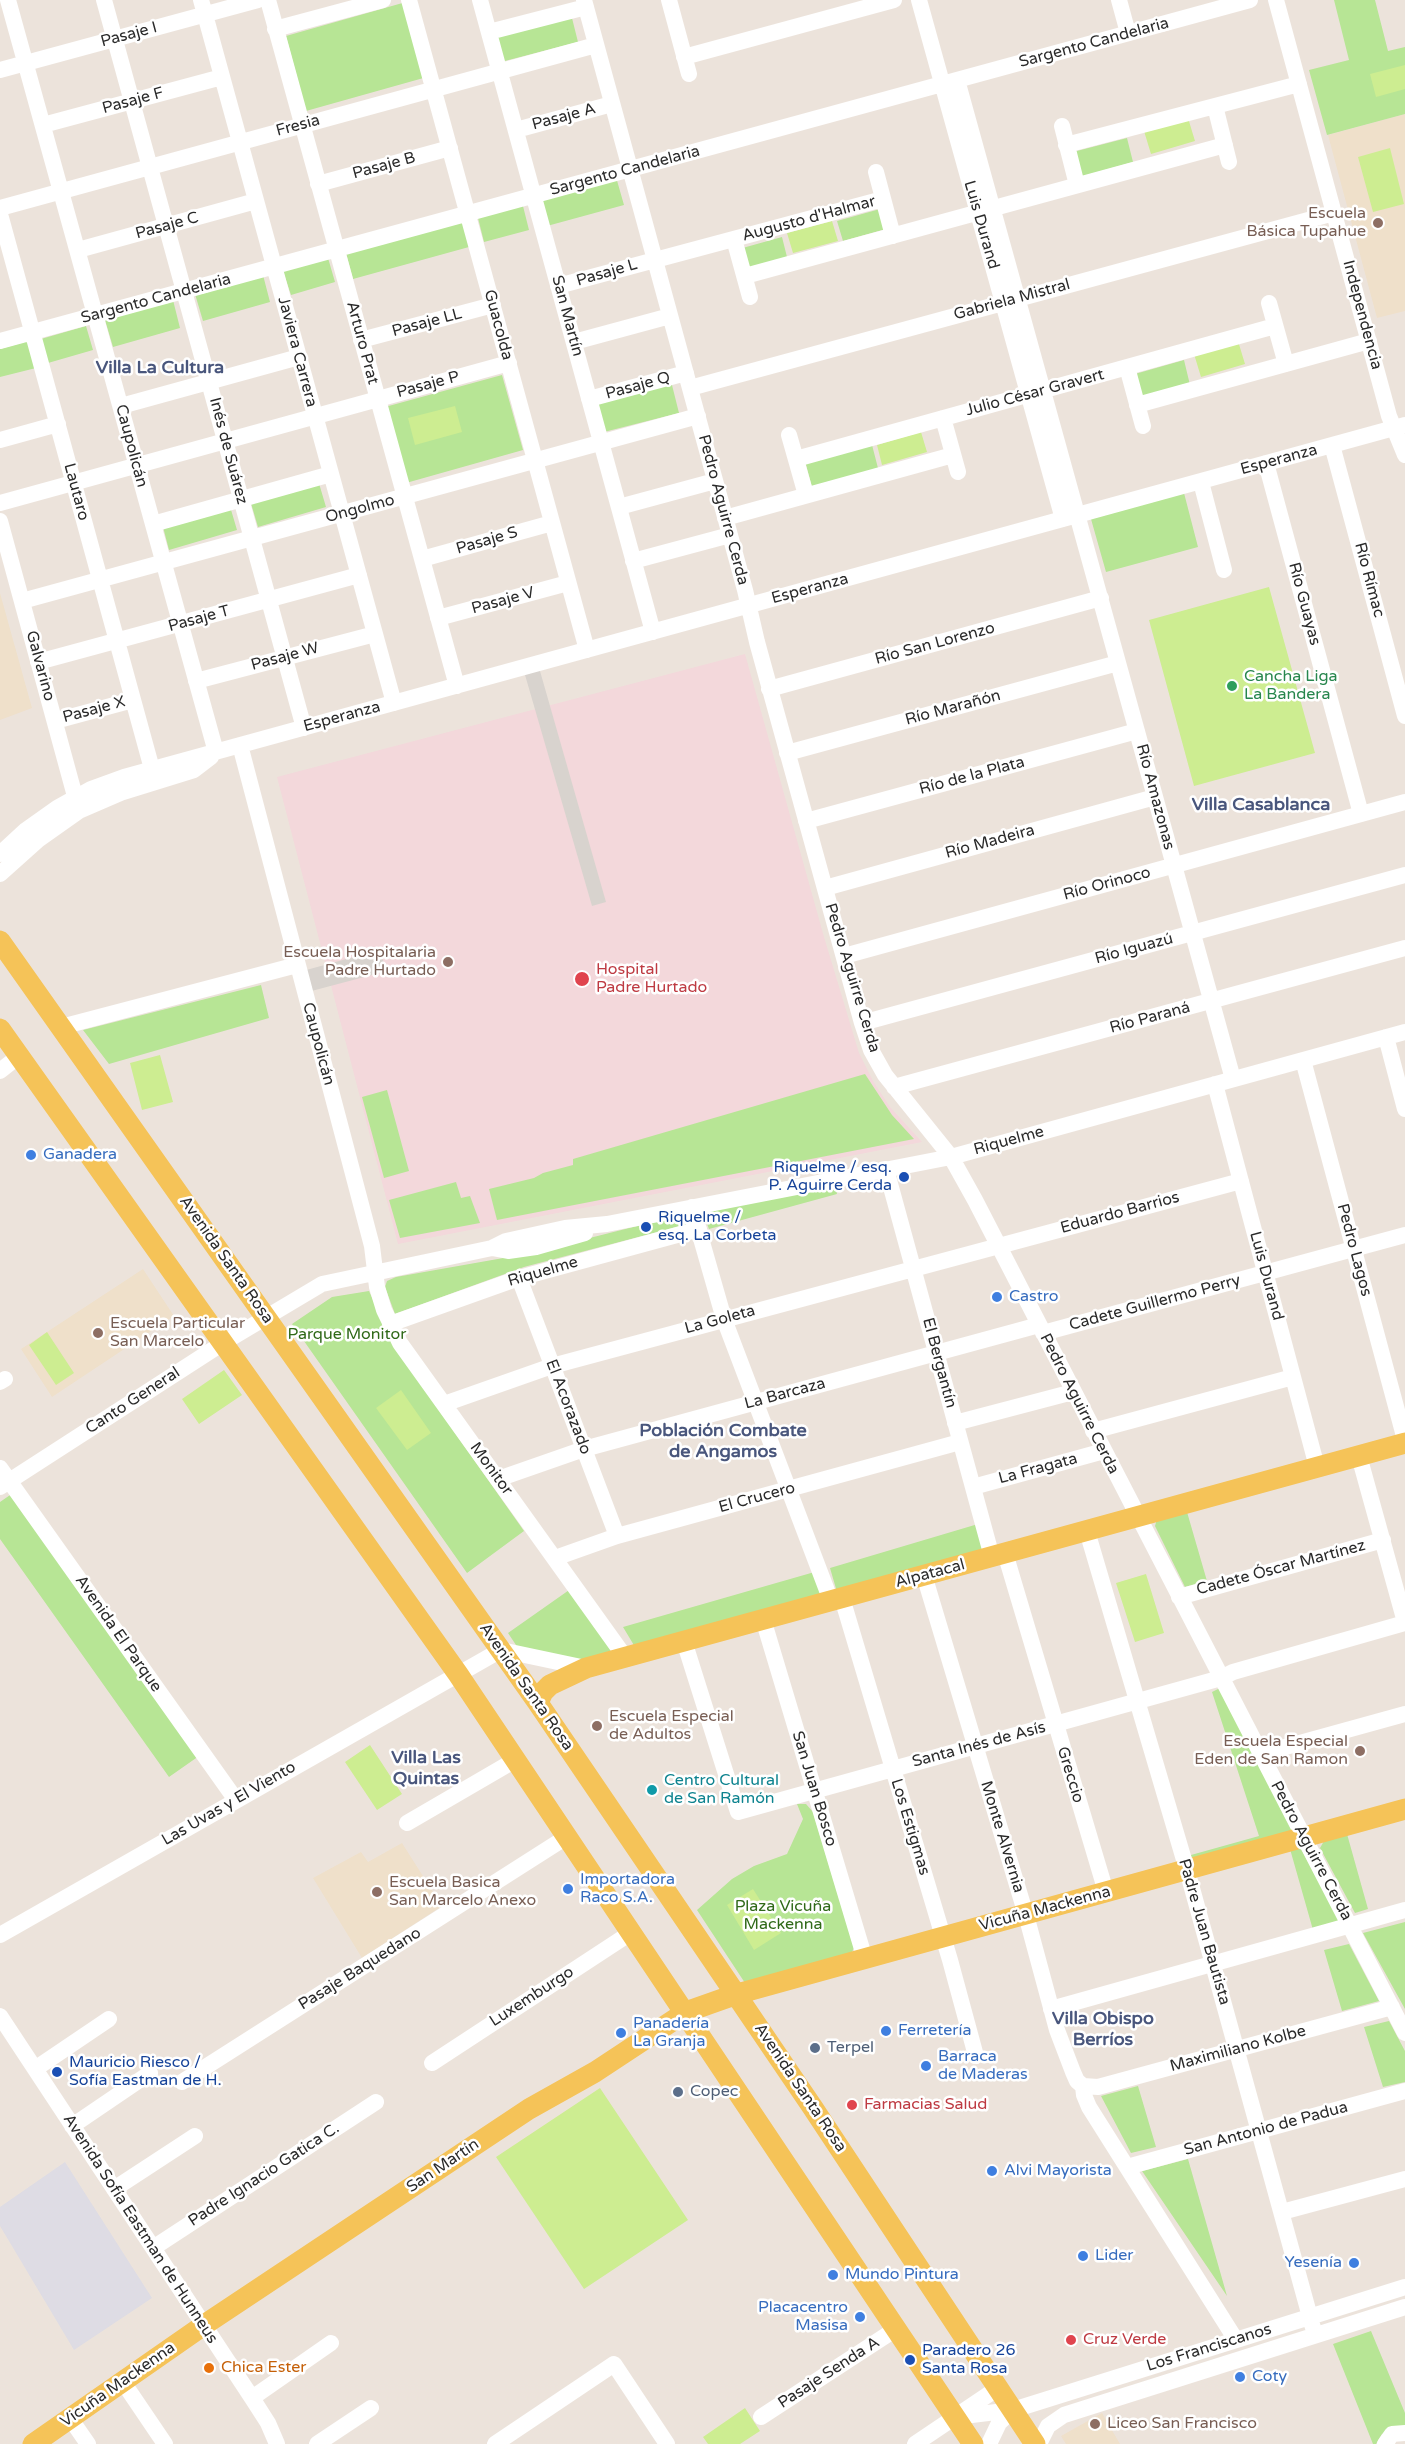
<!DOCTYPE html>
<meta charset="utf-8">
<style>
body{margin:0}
canvas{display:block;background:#ece3db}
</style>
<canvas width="1405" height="2444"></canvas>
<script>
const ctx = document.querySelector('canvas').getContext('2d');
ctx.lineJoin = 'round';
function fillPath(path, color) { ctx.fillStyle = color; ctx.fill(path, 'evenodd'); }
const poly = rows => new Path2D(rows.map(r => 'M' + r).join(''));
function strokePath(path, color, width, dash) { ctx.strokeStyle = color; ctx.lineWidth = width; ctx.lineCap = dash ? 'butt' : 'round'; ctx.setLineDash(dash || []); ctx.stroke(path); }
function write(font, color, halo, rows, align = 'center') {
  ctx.font = font + ' "Varela Round",sans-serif'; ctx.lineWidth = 5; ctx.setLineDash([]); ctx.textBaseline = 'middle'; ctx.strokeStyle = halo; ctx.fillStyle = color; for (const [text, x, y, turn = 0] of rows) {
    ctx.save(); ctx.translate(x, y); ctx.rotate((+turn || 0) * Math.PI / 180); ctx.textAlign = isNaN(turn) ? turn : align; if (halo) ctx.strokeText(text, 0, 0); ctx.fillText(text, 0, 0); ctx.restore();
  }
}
fillPath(poly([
 [65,2162,152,2298,74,2350,0,2226,0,2207]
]), '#dedce4');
fillPath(poly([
 [1405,114,1405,311,1377,318,1328,135],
 [0,593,32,708,0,720],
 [143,1269,174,1316,52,1397,21,1349],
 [402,1843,442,1906,362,1958,313,1878,361,1852,368,1862],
 [1102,2413,1120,2444,1066,2444,1061,2436]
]), '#efe0ca');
fillPath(poly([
 [745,654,824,937,859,1053,873,1081,890,1107,922,1142,398,1244,277,777]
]), '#f3d8db');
fillPath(poly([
 [1334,0,1375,0,1388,51,1405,47,1405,114,1327,135,1309,70,1349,60],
 [406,2,427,77,306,111,286,36],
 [571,14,578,42,501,62,494,34],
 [1127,138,1133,162,1080,177,1073,152],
 [616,177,624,205,547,226,540,199],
 [523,206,529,230,484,242,478,218],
 [880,209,886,229,843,241,837,221],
 [463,221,469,247,353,279,346,253],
 [782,237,787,257,744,269,739,249],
 [328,258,335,282,291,295,283,271],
 [263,275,270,302,203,321,195,294],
 [173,300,180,328,113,347,105,320],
 [86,326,93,350,48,363,41,339],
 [28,341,36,368,0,377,0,349],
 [1184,360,1190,385,1142,397,1135,374],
 [502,375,523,450,406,483,385,407],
 [671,381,679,413,604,432,596,401],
 [871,441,879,472,812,487,805,461],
 [318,480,326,507,258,527,250,500],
 [1184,493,1198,547,1106,572,1091,519],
 [229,503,237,530,169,550,162,523],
 [261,985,269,1018,109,1064,83,1030],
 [865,1074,892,1115,914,1139,497,1220,489,1189,534,1178,543,1173,573,1165,573,1159],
 [387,1090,409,1171,384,1178,362,1097],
 [456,1182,461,1198,470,1196,480,1223,400,1238,389,1200],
 [835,1186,837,1194,709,1229,702,1210],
 [685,1214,688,1224,524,1267,395,1314,385,1287,387,1281,396,1277,526,1254],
 [369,1291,393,1345,524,1531,467,1573,292,1324,332,1297],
 [13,1493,199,1756,169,1777,0,1539,0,1502],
 [1187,1512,1207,1581,1185,1587,1155,1526,1157,1519],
 [978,1524,985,1549,837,1592,830,1568],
 [818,1571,827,1593,635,1647,623,1627],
 [572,1588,613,1650,582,1661,518,1648,508,1633],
 [1220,1688,1293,1831,1193,1862,1191,1855,1259,1836,1212,1692],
 [797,1804,806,1804,813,1812,854,1948,852,1952,745,1983,697,1910,732,1879,754,1866,787,1854,803,1819],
 [1347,1834,1368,1909,1355,1913,1320,1848,1324,1841],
 [1300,1847,1340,1921,1313,1930,1290,1849],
 [1405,1922,1405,2009,1363,1933],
 [1349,1944,1379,2001,1342,2011,1324,1950],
 [1389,2021,1405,2051,1405,2082,1383,2087,1364,2027],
 [1138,2086,1156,2147,1131,2153,1101,2096],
 [1188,2159,1227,2296,1142,2171],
 [1371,2331,1405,2413,1405,2430,1382,2434,1376,2444,1373,2444,1333,2344]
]), '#b7e595');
fillPath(poly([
 [1405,65,1405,89,1376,97,1370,74],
 [1188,118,1195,141,1151,154,1144,131],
 [1390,148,1404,204,1373,212,1358,157],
 [832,221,838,241,793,253,787,233],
 [1238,341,1245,364,1201,377,1194,354],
 [455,406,462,432,415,445,408,418],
 [921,432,927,452,882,465,877,445],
 [1269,587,1315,753,1194,786,1149,620],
 [160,1055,173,1102,142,1110,130,1063],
 [47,1332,74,1373,56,1385,29,1345],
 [224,1370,242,1395,199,1424,182,1399],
 [401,1390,431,1433,407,1450,376,1408],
 [1146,1574,1164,1633,1135,1642,1116,1583],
 [370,1745,402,1794,377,1810,345,1762],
 [753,1889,781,1933,754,1950,727,1905],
 [600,2088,688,2220,584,2289,496,2157],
 [745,2408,760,2431,740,2444,708,2444,703,2437]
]), '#cded91');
fillPath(poly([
 [538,664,606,902,592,906,523,668],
 [379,950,387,971,304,993,299,972]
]), '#d8d3ce');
strokePath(poly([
 [8,0,216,752],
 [104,0,304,728],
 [201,0,394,703],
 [268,0,457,686],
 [409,0,587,650],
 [480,0,653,632],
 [584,0,745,590,757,642,862,1023,871,1050,885,1075,951,1157,975,1200,1405,2033],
 [669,0,689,74],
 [919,0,1063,519],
 [1119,0,1128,33],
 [1276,0,1389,416,1405,455],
 [275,29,383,0],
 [489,32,586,7],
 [684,57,894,0],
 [0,70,258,0],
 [957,80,1233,1079],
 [1215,106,1229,162],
 [43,125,222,77],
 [1062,126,1077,185],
 [516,130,612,104],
 [1066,145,1299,84],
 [876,172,893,236],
 [318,184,450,148],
 [0,208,596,45],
 [0,214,152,769],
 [734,239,750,297],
 [78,250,256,201],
 [745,276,1225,145],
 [558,286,883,199],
 [1269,303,1286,364],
 [361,340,493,305],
 [0,341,1250,0],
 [574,342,670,316],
 [1127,367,1143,426],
 [690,388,1334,213],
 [589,399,686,373],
 [1137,405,1369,341],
 [121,406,299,357],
 [943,418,958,472],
 [789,435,806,495],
 [0,440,58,424],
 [1332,445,1405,716],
 [796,459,1275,326],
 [1266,463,1361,814],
 [1201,482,1224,570],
 [0,503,509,363],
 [619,507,715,481],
 [725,518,953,455],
 [0,521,79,811],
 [153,524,331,474],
 [422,559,552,523],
 [633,561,730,535],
 [22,601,698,416],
 [438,618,568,583],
 [38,662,359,575],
 [196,681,375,634],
 [769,689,1101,598],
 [55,721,133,700],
 [240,745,372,1246,377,1287,384,1310,400,1343,625,1657],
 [787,753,1118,663],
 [806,821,1137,731],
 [0,854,26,830,57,808,91,789,124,777,1405,425],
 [0,874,38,840,79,811,123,792,194,770,211,757],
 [825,888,1155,797],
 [844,956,1405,802],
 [862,1023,1405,875],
 [61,1027,297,965],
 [1386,1037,1405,1109],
 [1303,1060,1405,1440],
 [0,1071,19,1056],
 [1215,1084,1317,1467],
 [894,1087,1405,948],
 [886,1169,992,1557],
 [692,1207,724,1319,831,1601],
 [492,1248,506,1241,565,1228,607,1224,951,1157,1405,1032],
 [519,1278,617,1536],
 [390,1324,519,1278,699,1229],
 [1043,1333,1405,1235],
 [0,1382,5,1379],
 [444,1404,552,1366,1241,1181],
 [955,1423,1073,1392],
 [1093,1431,1293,1377],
 [1359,1456,1405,1622],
 [0,1468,236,1800],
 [498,1479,584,1449,1039,1325],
 [0,1487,223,1343,322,1284,492,1248,508,1251,536,1247,585,1233],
 [973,1487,1104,1451],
 [1087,1531,1187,1870,1315,2335],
 [1005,1553,1106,1892],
 [555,1558,617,1536,960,1442],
 [924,1575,1026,1915,1057,2030,1073,2072,1077,2081,1083,2086,1084,2095,1089,2107,1236,2340],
 [1179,1597,1383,1540],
 [842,1598,950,1960,976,2056],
 [763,1619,865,1959],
 [684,1641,738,1812,1221,1678,1233,1672,1405,1623],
 [1260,1754,1405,1714],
 [407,1823,517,1759],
 [0,1935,501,1650,586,1668],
 [1051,2009,1405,1910],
 [0,2016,252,2398,268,2423,277,2444],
 [432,2063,632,1932],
 [35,2069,109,2019],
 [182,2082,568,1836],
 [1083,2086,1098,2087,1392,2007],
 [72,2126,150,2073],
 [1127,2167,1405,2091],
 [114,2189,195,2136],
 [1282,2212,1405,2179],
 [153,2248,376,2102],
 [123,2382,165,2444],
 [252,2398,331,2343],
 [761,2417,896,2329],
 [955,2417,1013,2410,1405,2287],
 [70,2418,88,2444],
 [317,2444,371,2408],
 [495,2444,614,2364,667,2444],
 [915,2444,998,2388],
 [989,2444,999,2423,1013,2410],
 [1039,2444,1048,2426,1064,2415,1405,2307],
 [1385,2444,1392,2434,1405,2433]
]), '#fff', 16);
strokePath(poly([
 [0,941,538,1703,813,2108,1035,2444],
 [0,1029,458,1674,973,2444],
 [538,1703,543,1692,550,1685,586,1668,1405,1443],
 [33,2444,204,2325,529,2109,595,2072,686,2012,737,1994,1405,1809]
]), '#f5c358', 21);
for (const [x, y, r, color] of [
 [1378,223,6,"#8d6e63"],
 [1232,686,6,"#2e9e5b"],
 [448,962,6,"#8d6e63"],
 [582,979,8,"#e0444e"],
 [31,1155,6,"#3f7fe0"],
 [904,1177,6,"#1a4fb4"],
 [646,1227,6,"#1a4fb4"],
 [997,1297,6,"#3f7fe0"],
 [98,1333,6,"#8d6e63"],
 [597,1726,6,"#8d6e63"],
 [1360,1751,6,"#8d6e63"],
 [652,1790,6,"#0f9aa8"],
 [568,1889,6,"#3f7fe0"],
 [377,1892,6,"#8d6e63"],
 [886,2031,6,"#3f7fe0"],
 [621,2033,6,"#3f7fe0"],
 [815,2048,6,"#5c6f8a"],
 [926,2066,6,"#3f7fe0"],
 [57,2072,6,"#1a4fb4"],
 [678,2092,6,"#5c6f8a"],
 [852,2105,6,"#e0444e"],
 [992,2171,6,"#3f7fe0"],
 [1083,2256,6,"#3f7fe0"],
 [1354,2263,6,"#3f7fe0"],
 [833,2275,6,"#3f7fe0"],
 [860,2317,6,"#3f7fe0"],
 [1071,2340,6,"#e0444e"],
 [910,2360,6,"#1a4fb4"],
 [209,2368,6,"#e8710a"],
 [1240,2377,6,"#3f7fe0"],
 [1095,2424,6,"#8d6e63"]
]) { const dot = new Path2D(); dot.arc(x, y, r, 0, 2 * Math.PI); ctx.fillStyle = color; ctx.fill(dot); strokePath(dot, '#fff', 2); }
write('16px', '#2a2a2a', '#fff', [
 ["Pasaje I",129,35,-15],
 ["Sargento Candelaria",1094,43,-15],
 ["Pasaje F",133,101,-15],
 ["Pasaje A",564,117,-15],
 ["Fresia",298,126,-15],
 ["Pasaje B",384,166,-15],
 ["Sargento Candelaria",625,171,-15],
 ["Augusto d'Halmar",809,219,-15],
 ["Luis Durand",981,225,74],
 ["Pasaje C",167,226,-15],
 ["Pasaje L",607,273,-16],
 ["Sargento Candelaria",156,299,-15],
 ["Gabriela Mistral",1012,300,-15],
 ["Independencia",1362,315,75],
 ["San Martín",567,316,75],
 ["Pasaje LL",427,323,-15],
 ["Guacolda",498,325,75],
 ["Arturo Prat",362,343,75],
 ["Javiera Carrera",297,352,75],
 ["Pasaje P",428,385,-15],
 ["Pasaje Q",638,386,-15],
 ["Julio César Gravert",1035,393,-15],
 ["Caupolicán",131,446,75],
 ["Inés de Suárez",228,451,75],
 ["Esperanza",1279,460,-15],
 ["Lautaro",76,492,75],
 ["Ongolmo",360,509,-15],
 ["Pedro Aguirre Cerda",723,510,75],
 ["Pasaje S",487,541,-16],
 ["Río Rímac",1369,580,75],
 ["Esperanza",810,589,-15],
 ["Pasaje V",503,601,-15],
 ["Río Guayas",1304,604,75],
 ["Pasaje T",199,619,-15],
 ["Río San Lorenzo",935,644,-15],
 ["Pasaje W",285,657,-15],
 ["Galvarino",40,666,75],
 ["Río Marañón",953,708,-15],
 ["Pasaje X",94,710,-15],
 ["Esperanza",342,717,-15],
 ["Río de la Plata",972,776,-15],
 ["Río Amazonas",1155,797,75],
 ["Río Madeira",990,842,-15],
 ["Río Orinoco",1107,884,-15],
 ["Río Iguazú",1134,949,-15],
 ["Pedro Aguirre Cerda",852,978,73],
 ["Río Paraná",1150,1018,-15],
 ["Caupolicán",318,1044,75],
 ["Riquelme",1009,1141,-15],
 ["Eduardo Barrios",1120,1213,-15],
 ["Pedro Lagos",1354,1250,75],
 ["Avenida Santa Rosa",226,1260,55],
 ["Riquelme",543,1272,-16],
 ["Luis Durand",1266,1276,75],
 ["Cadete Guillermo Perry",1155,1303,-15],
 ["La Goleta",720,1320,-15],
 ["El Bergantín",939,1363,75],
 ["La Barcaza",785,1394,-15],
 ["Canto General",133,1401,-33],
 ["Pedro Aguirre Cerda",1079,1404,63],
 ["El Acorazado",568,1407,69],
 ["Monitor",491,1469,54],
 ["La Fragata",1038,1469,-15],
 ["El Crucero",757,1498,-15],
 ["Cadete Óscar Martínez",1281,1568,-15],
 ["Alpatacal",930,1574,-15],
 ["Avenida El Parque",118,1634,55],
 ["Avenida Santa Rosa",526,1687,55],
 ["Santa Inés de Asís",979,1745,-15],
 ["Greccio",1070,1775,73],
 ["San Juan Bosco",814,1789,73],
 ["Las Uvas y El Viento",229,1804,-30],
 ["Los Estigmas",910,1827,73],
 ["Monte Alvernia",1002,1837,73],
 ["Pedro Aguirre Cerda",1311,1851,62],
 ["Vicuña Mackenna",1045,1909,-15],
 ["Padre Juan Bautista",1204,1932,74],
 ["Pasaje Baquedano",360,1969,-32],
 ["Luxemburgo",532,1997,-33],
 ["Maximiliano Kolbe",1238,2049,-15],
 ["Avenida Santa Rosa",800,2088,56],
 ["San Antonio de Padua",1266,2129,-15],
 ["San Martín",443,2166,-34],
 ["Padre Ignacio Gatica C.",264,2175,-33],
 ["Avenida Sofía Eastman de Hunneus",140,2229,57],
 ["Los Franciscanos",1209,2348,-17],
 ["Pasaje Senda A",829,2373,-33],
 ["Vicuña Mackenna",118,2385,-35]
]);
write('16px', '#785e54', '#fff', [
 ["Escuela",1366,214,"right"],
 ["Básica Tupahue",1366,232,"right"],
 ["Escuela Hospitalaria",436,953,"right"],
 ["Padre Hurtado",436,971,"right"],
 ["Escuela Particular",110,1324],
 ["San Marcelo",110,1342],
 ["Escuela Especial",609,1717],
 ["de Adultos",609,1735],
 ["Escuela Especial",1348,1742,"right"],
 ["Eden de San Ramon",1348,1760,"right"],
 ["Escuela Basica",389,1883],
 ["San Marcelo Anexo",389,1901],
 ["Liceo San Francisco",1107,2424]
], 'left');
write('16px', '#27864d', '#fff', [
 ["Cancha Liga",1244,677],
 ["La Bandera",1244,695]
], 'left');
write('16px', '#be3a42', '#fff', [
 ["Hospital",596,970],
 ["Padre Hurtado",596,988],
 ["Farmacias Salud",864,2105],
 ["Cruz Verde",1083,2340]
], 'left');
write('16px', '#366cbe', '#fff', [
 ["Ganadera",43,1155],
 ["Castro",1009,1297],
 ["Importadora",580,1880],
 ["Raco S.A.",580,1898],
 ["Panadería",633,2024],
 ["La Granja",633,2042],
 ["Ferretería",898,2031],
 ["Barraca",938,2057],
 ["de Maderas",938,2075],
 ["Alvi Mayorista",1004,2171],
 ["Lider",1095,2256],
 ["Yesenía",1342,2263,"right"],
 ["Mundo Pintura",845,2275],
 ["Placacentro",848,2308,"right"],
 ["Masisa",848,2326,"right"],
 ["Coty",1252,2377]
], 'left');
write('16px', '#164399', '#fff', [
 ["Riquelme / esq.",892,1168,"right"],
 ["P. Aguirre Cerda",892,1186,"right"],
 ["Riquelme /",658,1218],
 ["esq. La Corbeta",658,1236],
 ["Mauricio Riesco /",69,2063],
 ["Sofía Eastman de H.",69,2081],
 ["Paradero 26",922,2351],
 ["Santa Rosa",922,2369]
], 'left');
write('16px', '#2f6918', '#fff', [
 ["Parque Monitor",347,1335],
 ["Plaza Vicuña",783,1907],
 ["Mackenna",783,1925]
]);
write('16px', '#0d838f', '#fff', [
 ["Centro Cultural",664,1781],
 ["de San Ramón",664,1799]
], 'left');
write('16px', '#4e5e75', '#fff', [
 ["Terpel",827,2048],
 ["Copec",690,2092]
], 'left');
write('16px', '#c56008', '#fff', [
 ["Chica Ester",221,2368]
], 'left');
write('bold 18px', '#49567c', '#fff', [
 ["Villa La Cultura",160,368],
 ["Villa Casablanca",1261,805],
 ["Población Combate",723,1431],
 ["de Angamos",723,1452],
 ["Villa Las",426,1758],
 ["Quintas",426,1779],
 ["Villa Obispo",1103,2019],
 ["Berríos",1103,2040]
]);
</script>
